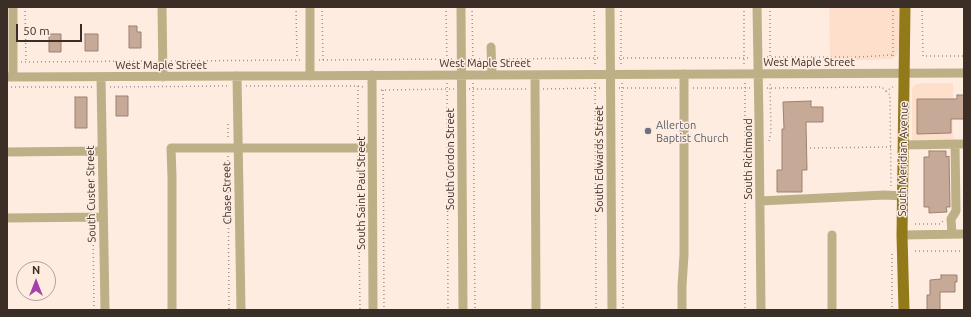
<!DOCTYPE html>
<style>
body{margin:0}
#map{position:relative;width:971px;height:317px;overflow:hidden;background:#feece0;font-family:Ubuntu,sans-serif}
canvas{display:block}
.frame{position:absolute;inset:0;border:8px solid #3a2e27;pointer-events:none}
.north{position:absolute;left:16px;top:261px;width:40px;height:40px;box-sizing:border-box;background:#feece0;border:1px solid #b0a096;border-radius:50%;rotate:0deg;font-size:11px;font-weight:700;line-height:16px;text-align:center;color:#3a2e27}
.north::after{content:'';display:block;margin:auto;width:14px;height:18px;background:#a442a9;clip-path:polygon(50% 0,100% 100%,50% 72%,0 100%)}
.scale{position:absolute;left:16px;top:24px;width:66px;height:18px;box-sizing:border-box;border:2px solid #3a2e27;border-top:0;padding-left:5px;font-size:12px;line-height:14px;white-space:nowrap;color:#3a2e27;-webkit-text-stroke:3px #feece0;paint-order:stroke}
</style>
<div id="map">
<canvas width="971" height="317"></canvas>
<div class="frame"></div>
<div class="north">N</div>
<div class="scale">50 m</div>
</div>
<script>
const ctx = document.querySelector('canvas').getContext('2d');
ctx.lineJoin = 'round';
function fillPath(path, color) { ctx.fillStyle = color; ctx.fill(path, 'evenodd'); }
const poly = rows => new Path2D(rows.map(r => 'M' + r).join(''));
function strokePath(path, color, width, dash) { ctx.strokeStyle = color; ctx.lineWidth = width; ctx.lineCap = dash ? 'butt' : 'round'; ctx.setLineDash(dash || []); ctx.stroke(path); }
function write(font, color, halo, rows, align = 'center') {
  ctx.font = font + ' Ubuntu,sans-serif'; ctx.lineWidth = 3; ctx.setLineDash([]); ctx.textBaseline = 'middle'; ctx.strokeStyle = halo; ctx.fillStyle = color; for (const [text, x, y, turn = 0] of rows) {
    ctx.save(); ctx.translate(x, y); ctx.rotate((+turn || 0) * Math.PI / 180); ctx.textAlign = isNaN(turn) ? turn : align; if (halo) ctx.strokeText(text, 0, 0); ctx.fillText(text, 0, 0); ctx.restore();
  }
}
fillPath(poly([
 [829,7,897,7,899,9,899,46,898,51,896,56,891,59,830,61],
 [923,83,953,83,953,147,912,148,912,89,914,86,917,84]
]), '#fddfcc');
const building = poly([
 [129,26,137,26,137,32,141,32,141,48,129,48,129,26],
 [49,34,61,34,61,52,49,52,49,34],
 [85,34,98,34,98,51,85,51,85,34],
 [957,95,964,95,964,119,951,119,951,133,917,134,917,99,957,99,957,95],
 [116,96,128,96,128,116,116,116,116,96],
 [75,97,87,97,87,128,75,128,75,97],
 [811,101,811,107,823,107,823,122,806,122,807,170,802,170,802,192,777,192,777,170,782,170,782,129,784,129,783,102,811,101],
 [929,151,946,151,946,157,949,156,950,207,946,207,947,212,929,213,929,207,924,207,924,157,929,157,929,151],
 [941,275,957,275,957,282,955,282,955,292,940,292,940,310,927,310,927,295,930,295,930,280,941,279,941,275]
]);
fillPath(building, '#c6a997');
strokePath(building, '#9d8170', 1);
strokePath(poly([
 [25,7,26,61],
 [296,7,297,59],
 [322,7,323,60],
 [446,7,447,67],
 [472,7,473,67],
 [594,7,595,65],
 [621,7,621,65],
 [744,7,744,65],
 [770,7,770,65],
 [893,7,893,58],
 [922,7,923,56,964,56],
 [767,57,857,57,893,55],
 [619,58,749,58],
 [471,59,483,59],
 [501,59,601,58],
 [319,60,453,59],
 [171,61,301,60],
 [21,62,153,61],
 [447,83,448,310],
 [473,83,475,310],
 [595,83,596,310],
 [622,83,623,310],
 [745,83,745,310],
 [246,86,358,86,364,87],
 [358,86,358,140],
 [7,87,92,87],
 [110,87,228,86],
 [619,88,676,88],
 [693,88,750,88],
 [767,88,882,87,886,91,893,87],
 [469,89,526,89],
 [543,89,602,88],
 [381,90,454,89],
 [383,90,384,310],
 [886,91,890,95,891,186],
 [228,124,228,140],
 [769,141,771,131,770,83],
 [810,148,891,147],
 [228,156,229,310],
 [358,156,360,310],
 [93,175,93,209],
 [915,224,940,224,943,221],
 [93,225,94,310],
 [915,251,964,251],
 [892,254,892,310]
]), '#a09188', 1.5, [1, 3]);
strokePath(poly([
 [13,7,13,77],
 [162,7,163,77],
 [310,7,310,76],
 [461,7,463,310],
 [610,7,612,310],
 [757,7,759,121,761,310],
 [491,47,492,75],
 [372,75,373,310],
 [535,75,536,310],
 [237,76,241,310],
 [7,77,964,73],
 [101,77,105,310],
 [903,145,964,144],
 [7,152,102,151],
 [760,201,885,195,903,196],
 [7,218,103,217],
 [952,234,951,219,956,211,955,144],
 [832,235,832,310],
 [902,235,964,234],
 [172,310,172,177,171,148,372,148],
 [682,310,682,286,684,255,684,74]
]), '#bdb086', 9);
strokePath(poly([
 [904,310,902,235,905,7]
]), '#92791a', 11);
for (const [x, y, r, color] of [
 [648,131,4,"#6b7280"]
]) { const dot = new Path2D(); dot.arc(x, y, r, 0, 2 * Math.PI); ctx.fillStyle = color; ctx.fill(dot); strokePath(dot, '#feece0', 1.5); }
write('11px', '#3a2e27', '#feece0', [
 ["West Maple Street",809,62],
 ["West Maple Street",485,63],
 ["West Maple Street",161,65],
 ["South Gordon Street",450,159,-90],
 ["South Edwards Street",599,159,-90],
 ["South Richmond",748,159,-90],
 ["South Meridian Avenue",903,159,-89],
 ["Chase Street",227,193,-91],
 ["South Saint Paul Street",361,193,-90],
 ["South Custer Street",91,194,-91]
]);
write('11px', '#5b616d', '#feece0', [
 ["Allerton",656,125],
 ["Baptist Church",656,138]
], 'left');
</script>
